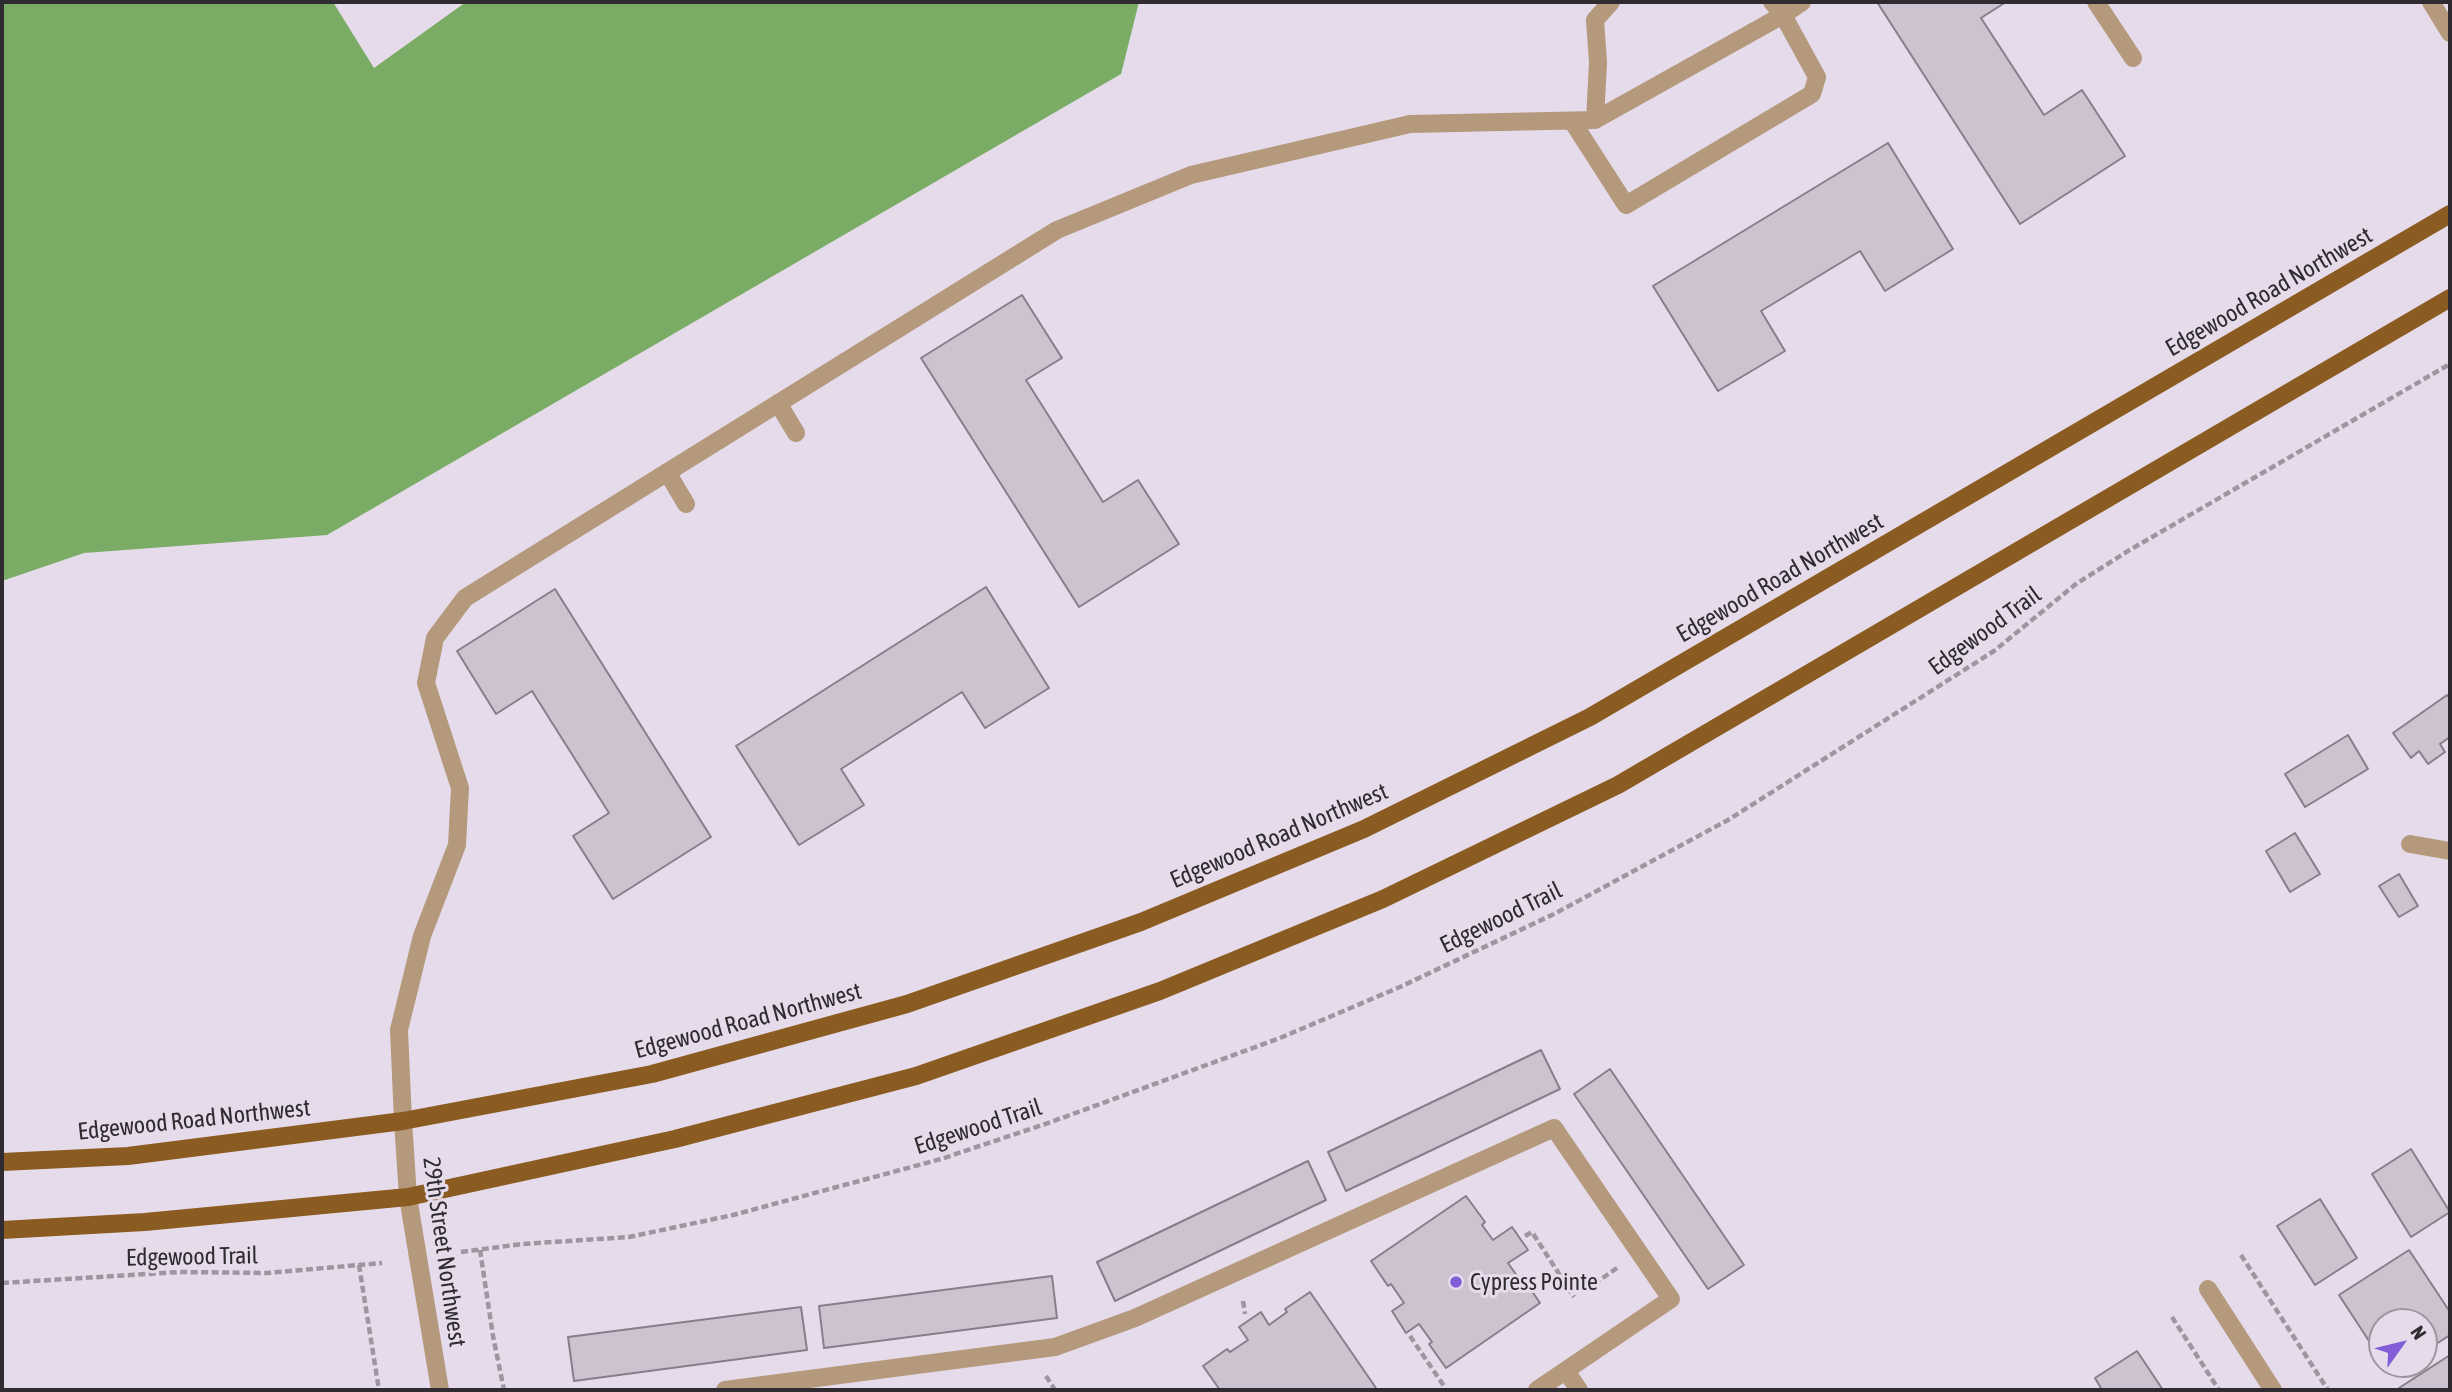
<!DOCTYPE html>
<style>
body{margin:0}
#map{position:relative;width:2452px;height:1392px;overflow:hidden;background:#e6dbea;font-family:"Asap Condensed",sans-serif}
canvas{display:block}
.frame{position:absolute;inset:0;border:4px solid #2f2b31;pointer-events:none}
.north{position:absolute;left:2368px;top:1308px;width:70px;height:70px;box-sizing:border-box;background:#e6dbea;border:2px solid #9d95a0;border-radius:50%;rotate:56deg;font-size:19px;font-weight:700;line-height:28px;text-align:center;color:#2f2b31}
.north::after{content:'';display:block;margin:auto;width:24px;height:32px;background:#815dd8;clip-path:polygon(50% 0,100% 100%,50% 72%,0 100%)}
</style>
<div id="map">
<canvas width="2452" height="1392"></canvas>
<div class="frame"></div>
<div class="north">N</div>
</div>
<script>
const ctx = document.querySelector('canvas').getContext('2d');
ctx.lineJoin = 'round';
function fillPath(path, color) { ctx.fillStyle = color; ctx.fill(path, 'evenodd'); }
const poly = rows => new Path2D(rows.map(r => 'M' + r).join(''));
function strokePath(path, color, width, dash) { ctx.strokeStyle = color; ctx.lineWidth = width; ctx.lineCap = dash ? 'butt' : 'round'; ctx.setLineDash(dash || []); ctx.stroke(path); }
function write(font, color, halo, rows, align = 'center') {
  ctx.font = font + ' "Asap Condensed",sans-serif'; ctx.lineWidth = 6; ctx.setLineDash([]); ctx.textBaseline = 'middle'; ctx.strokeStyle = halo; ctx.fillStyle = color; for (const [text, x, y, turn = 0] of rows) {
    ctx.save(); ctx.translate(x, y); ctx.rotate((+turn || 0) * Math.PI / 180); ctx.textAlign = isNaN(turn) ? turn : align; if (halo) ctx.strokeText(text, 0, 0); ctx.fillText(text, 0, 0); ctx.restore();
  }
}
fillPath(poly([
 [2,2,333,2,374,68,466,2,1139,2,1121,74,327,535,84,553,2,581]
]), '#7aac65');
const building = poly([
 [1877,2,2006,2,1981,18,2044,115,2082,90,2125,156,2020,224,1877,2],
 [1888,143,1953,249,1885,291,1860,251,1761,311,1785,351,1718,391,1653,286,1888,143],
 [1022,295,1062,358,1026,380,1103,502,1138,480,1179,544,1079,607,921,358,1022,295],
 [986,587,1049,688,985,728,962,692,841,769,864,805,799,845,736,746,986,587],
 [555,589,711,837,613,899,573,836,609,813,532,691,496,714,457,651,555,589],
 [2447,695,2450,699,2450,737,2440,744,2445,752,2428,764,2419,751,2411,758,2393,733,2447,695],
 [2348,735,2368,769,2305,807,2285,774,2348,735],
 [2295,833,2320,874,2290,892,2266,851,2295,833],
 [2399,874,2418,906,2399,917,2379,886,2399,874],
 [1541,1050,1560,1089,1346,1191,1328,1152,1541,1050],
 [1610,1069,1744,1265,1708,1289,1574,1094,1610,1069],
 [2411,1149,2450,1212,2411,1237,2372,1174,2411,1149],
 [1308,1161,1326,1200,1115,1301,1097,1262,1308,1161],
 [1466,1196,1485,1222,1482,1225,1493,1240,1512,1227,1528,1250,1508,1263,1520,1280,1523,1278,1540,1303,1446,1368,1429,1344,1432,1342,1419,1324,1406,1333,1392,1311,1404,1303,1391,1284,1388,1286,1371,1261,1466,1196],
 [2320,1199,2357,1258,2315,1285,2277,1226,2320,1199],
 [2409,1250,2450,1312,2450,1335,2424,1352,2424,1322,2382,1322,2382,1332,2369,1341,2339,1295,2409,1250],
 [1052,1276,1057,1318,824,1348,819,1306,1052,1276],
 [1310,1292,1376,1388,1372,1390,1220,1390,1203,1366,1227,1349,1230,1352,1248,1340,1239,1327,1261,1312,1269,1325,1287,1312,1285,1309,1310,1292],
 [801,1307,807,1350,574,1381,568,1337,801,1307],
 [2137,1351,2163,1390,2102,1390,2095,1378,2137,1351],
 [2450,1355,2450,1390,2400,1390,2399,1388,2450,1355]
]);
fillPath(building, '#ccc2d0');
strokePath(building, '#877d8b', 2);
strokePath(poly([
 [1525,1236,1532,1232,1574,1297],
 [480,1250,493,1336,504,1390],
 [461,1252,522,1244,629,1237,733,1215,941,1159,1051,1122,1280,1038,1400,987,1554,914,1728,820,1994,651,2076,584,2128,551,2450,364],
 [2241,1255,2328,1390],
 [359,1265,379,1390],
 [2,1283,179,1272,267,1273,382,1263],
 [1594,1284,1617,1268],
 [1243,1301,1245,1314],
 [2172,1317,2219,1390],
 [1410,1336,1444,1386],
 [1046,1376,1055,1390]
]), '#9d95a0', 4.5, [7, 3.5]);
strokePath(poly([
 [2096,2,2133,58],
 [1595,120,1598,62,1595,20,1611,2],
 [1572,121,1626,205,1812,94,1817,77,1783,15,1772,2],
 [778,403,796,433],
 [667,472,686,504],
 [403,1121,399,1030,422,936,457,845,460,788,426,683,435,638,465,598,1057,230,1191,175,1410,124,1595,120,1783,15,1802,2],
 [1566,1371,1579,1390],
 [725,1390,1055,1347,1135,1318,1554,1128,1671,1299,1537,1390]
]), '#b4997c', 18);
strokePath(poly([
 [2431,2,2450,33],
 [2410,844,2450,851],
 [403,1121,408,1197,440,1390],
 [2208,1289,2273,1390]
]), '#b4997c', 18);
strokePath(poly([
 [2,1162,128,1156,403,1121,652,1074,907,1004,1141,922,1364,829,1590,717,2450,214],
 [2,1230,145,1222,408,1197,675,1139,916,1076,1160,991,1383,899,1618,785,2450,298]
]), '#8b5c21', 18);
for (const [x, y, r, color] of [
 [1456,1282,7,"#815dd8"]
]) { const dot = new Path2D(); dot.arc(x, y, r, 0, 2 * Math.PI); ctx.fillStyle = color; ctx.fill(dot); strokePath(dot, '#e6dbea', 2.5); }
write('24px', '#2f2b31', '#e6dbea', [
 ["Edgewood Road Northwest",2269,292,-30],
 ["Edgewood Road Northwest",1780,578,-30],
 ["Edgewood Trail",1985,631,-36],
 ["Edgewood Road Northwest",1279,836,-23],
 ["Edgewood Trail",1501,918,-26],
 ["Edgewood Road Northwest",748,1021,-15],
 ["Edgewood Road Northwest",194,1120,-6],
 ["Edgewood Trail",978,1127,-18],
 ["29th Street Northwest",444,1252,82],
 ["Edgewood Trail",192,1257,-1]
]);
write('24px', '#2f2b31', '#e6dbea', [
 ["Cypress Pointe",1470,1282]
], 'left');
</script>
